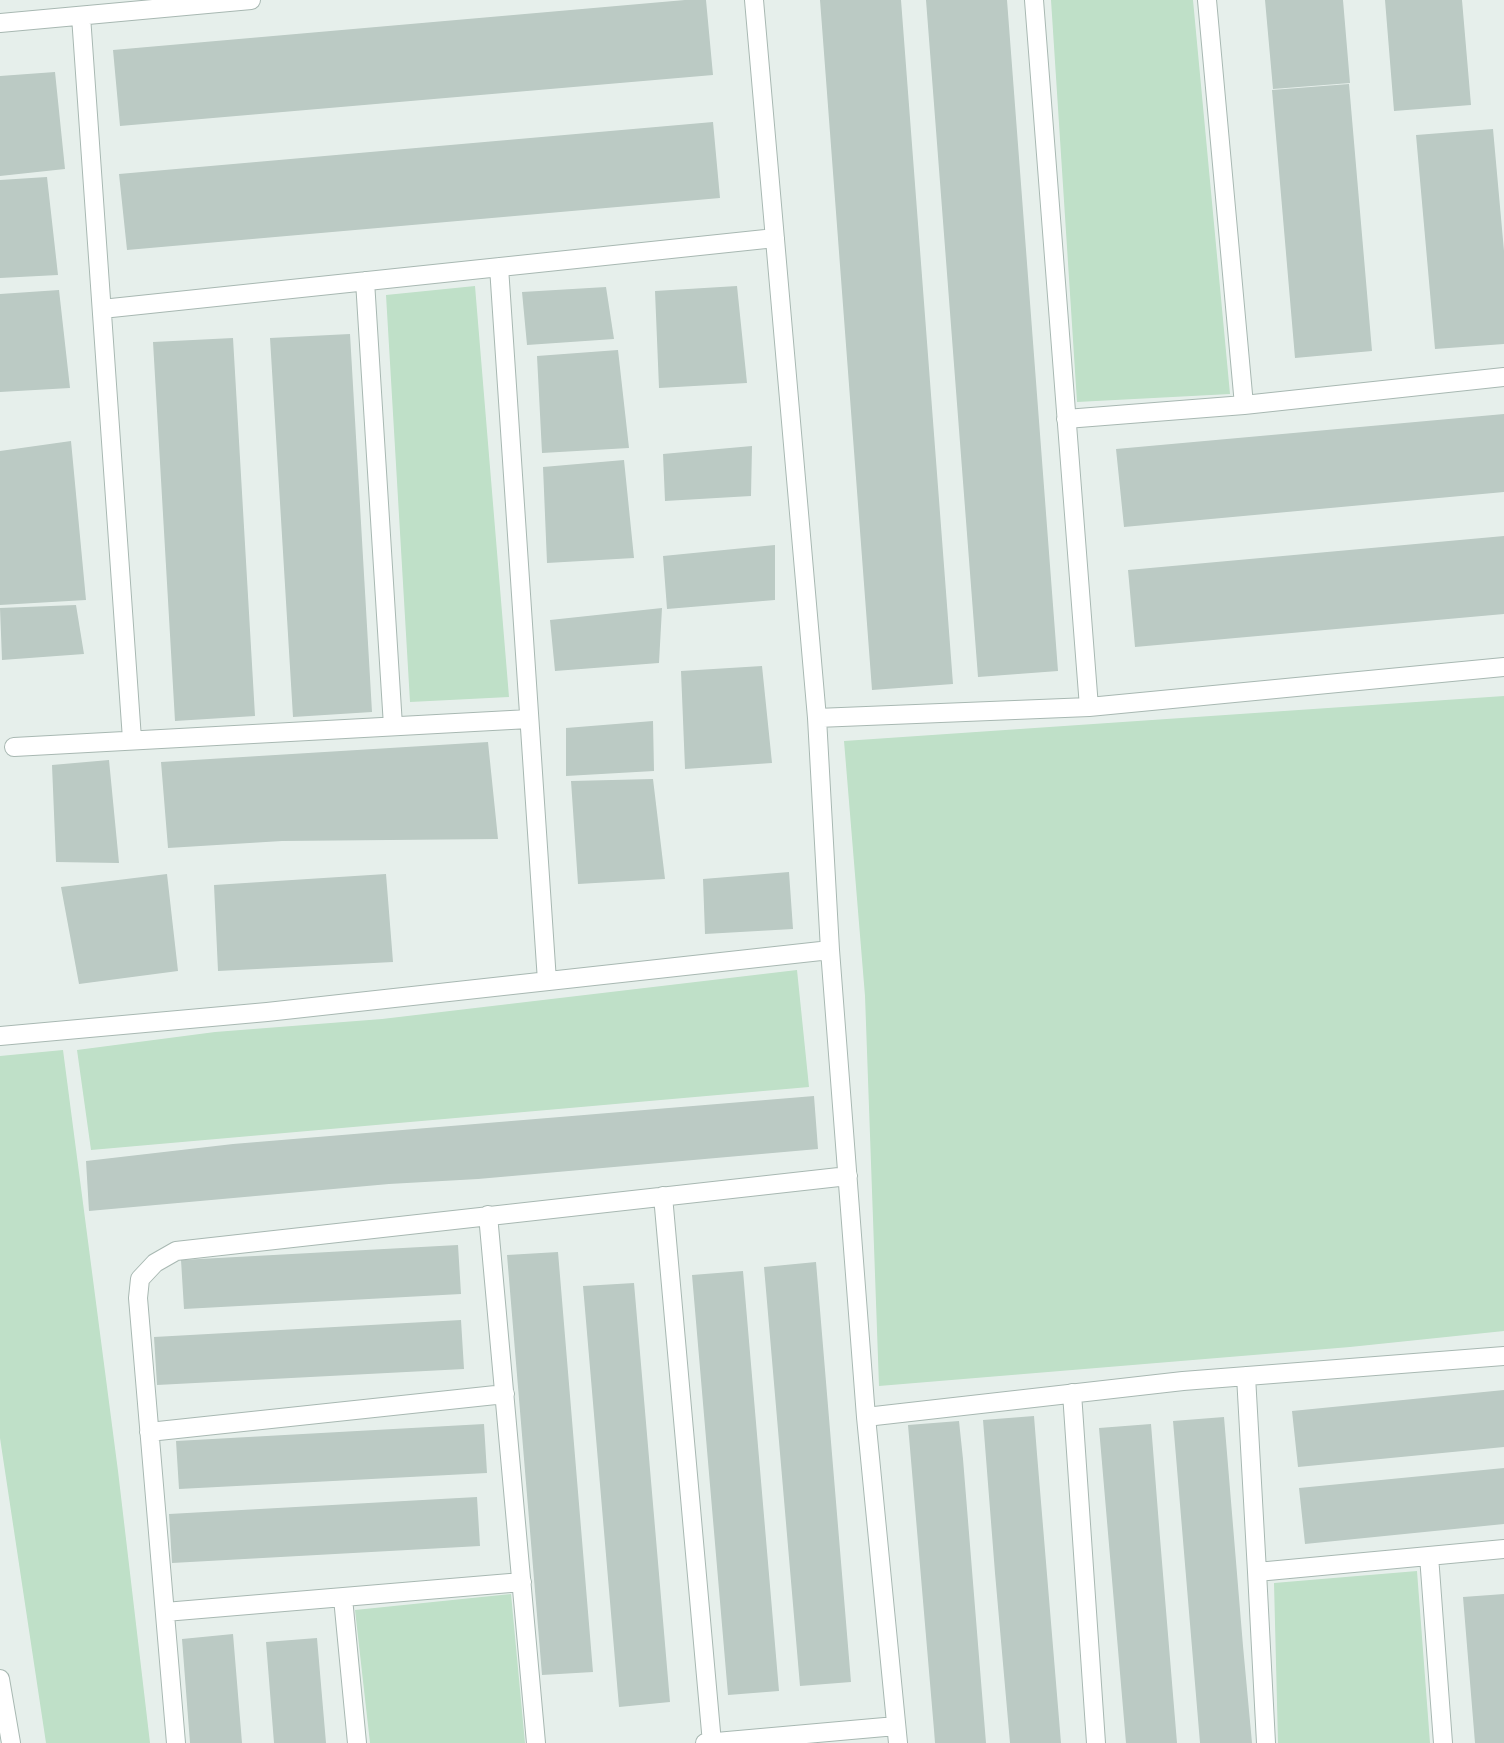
<!DOCTYPE html>
<style>
body{margin:0}
canvas{display:block;background:#e6efeb}
</style>
<canvas width="1504" height="1743"></canvas>
<script>
const ctx = document.querySelector('canvas').getContext('2d');
ctx.lineJoin = 'round';
function fillPath(path, color) { ctx.fillStyle = color; ctx.fill(path, 'evenodd'); }
const poly = rows => new Path2D(rows.map(r => 'M' + r).join(''));
function strokePath(path, color, width, dash) { ctx.strokeStyle = color; ctx.lineWidth = width; ctx.lineCap = dash ? 'butt' : 'round'; ctx.setLineDash(dash || []); ctx.stroke(path); }
fillPath(poly([
 [1051,0,1193,0,1230,394,1077,402],
 [475,286,509,697,410,702,386,295],
 [1504,696,1504,1331,1350,1347,879,1386,865,996,844,741],
 [797,970,809,1087,91,1150,77,1050,215,1032,382,1019],
 [63,1050,118,1471,150,1743,46,1743,0,1438,0,1056],
 [1417,1571,1430,1743,1278,1743,1274,1583],
 [511,1594,525,1743,370,1743,355,1610]
]), '#bfe0c8');
fillPath(poly([
 [685,0,706,0,713,75,120,126,113,50],
 [820,0,901,0,953,684,872,690],
 [926,0,1007,0,1058,671,978,677],
 [1265,0,1343,0,1350,83,1273,89],
 [1385,0,1462,0,1471,105,1394,111],
 [55,72,65,169,0,176,0,76],
 [1349,84,1372,351,1295,358,1272,90],
 [713,122,720,198,127,250,119,174],
 [1493,129,1504,251,1504,344,1435,349,1416,135],
 [47,177,58,275,0,278,0,180],
 [737,286,747,383,659,388,655,291],
 [606,287,614,339,527,345,522,292],
 [59,290,70,388,0,392,0,294],
 [350,334,372,712,293,717,270,338],
 [233,338,255,716,175,721,153,342],
 [618,350,629,448,542,453,537,356],
 [1504,414,1504,492,1124,527,1116,449],
 [71,441,86,600,0,605,0,451],
 [752,446,751,496,665,501,663,454],
 [624,460,634,558,547,563,543,467],
 [1504,536,1504,614,1135,647,1128,570],
 [775,545,775,600,667,609,663,556],
 [76,605,84,654,2,660,0,608],
 [662,608,659,663,555,671,550,620],
 [762,666,772,763,685,769,681,671],
 [653,721,654,771,566,776,566,728],
 [488,742,498,839,282,841,168,848,161,762],
 [109,760,119,863,56,862,52,765],
 [653,779,665,879,578,884,571,781],
 [789,872,793,929,705,934,703,879],
 [167,874,178,971,79,984,61,887],
 [386,874,393,962,218,971,214,885],
 [814,1096,818,1149,478,1179,389,1184,89,1211,86,1161,233,1144],
 [458,1245,461,1294,184,1309,181,1260],
 [558,1252,593,1672,542,1675,507,1255],
 [816,1262,851,1682,800,1686,764,1267],
 [743,1271,779,1691,728,1695,692,1275],
 [634,1283,670,1702,619,1707,583,1286],
 [461,1320,464,1369,157,1385,154,1337],
 [1504,1390,1504,1447,1298,1467,1292,1411],
 [1034,1416,1037,1454,1061,1743,1010,1743,995,1573,983,1420],
 [1224,1417,1243,1646,1252,1743,1200,1743,1189,1612,1173,1421],
 [959,1421,963,1459,986,1743,935,1743,934,1730,908,1425],
 [484,1424,487,1473,179,1489,176,1441],
 [1151,1424,1160,1538,1177,1743,1126,1743,1099,1428],
 [1504,1468,1504,1524,1305,1544,1299,1488],
 [477,1497,480,1546,172,1563,169,1514],
 [1504,1594,1504,1743,1475,1743,1463,1597],
 [233,1634,242,1743,190,1743,182,1639],
 [317,1638,326,1743,274,1743,266,1642]
]), '#bbcac4');
const minor = poly([
 [754,0,817,718],
 [1034,0,1089,707],
 [1207,0,1244,405],
 [81,16,132,739],
 [0,23,251,0],
 [499,267,547,981],
 [365,281,393,726],
 [102,309,775,238],
 [1066,419,1244,405,1504,377],
 [14,747,529,719],
 [830,950,817,718,1089,707,1504,667],
 [0,1036,267,1012,830,950,866,1417,1183,1381,1504,1356],
 [663,1196,712,1743],
 [488,1215,536,1743],
 [1246,1376,1257,1572,1504,1549],
 [1072,1393,1096,1743],
 [866,1417,898,1743],
 [149,1432,505,1394],
 [1429,1556,1443,1743],
 [1257,1572,1266,1743],
 [343,1598,357,1743],
 [165,1612,522,1582],
 [0,1679,11,1743],
 [176,1743,138,1298,140,1279,155,1263,176,1251,848,1176],
 [705,1743,896,1726]
]);
strokePath(minor, '#a8b8b2', 20);
strokePath(minor, '#fff', 18);
</script>
